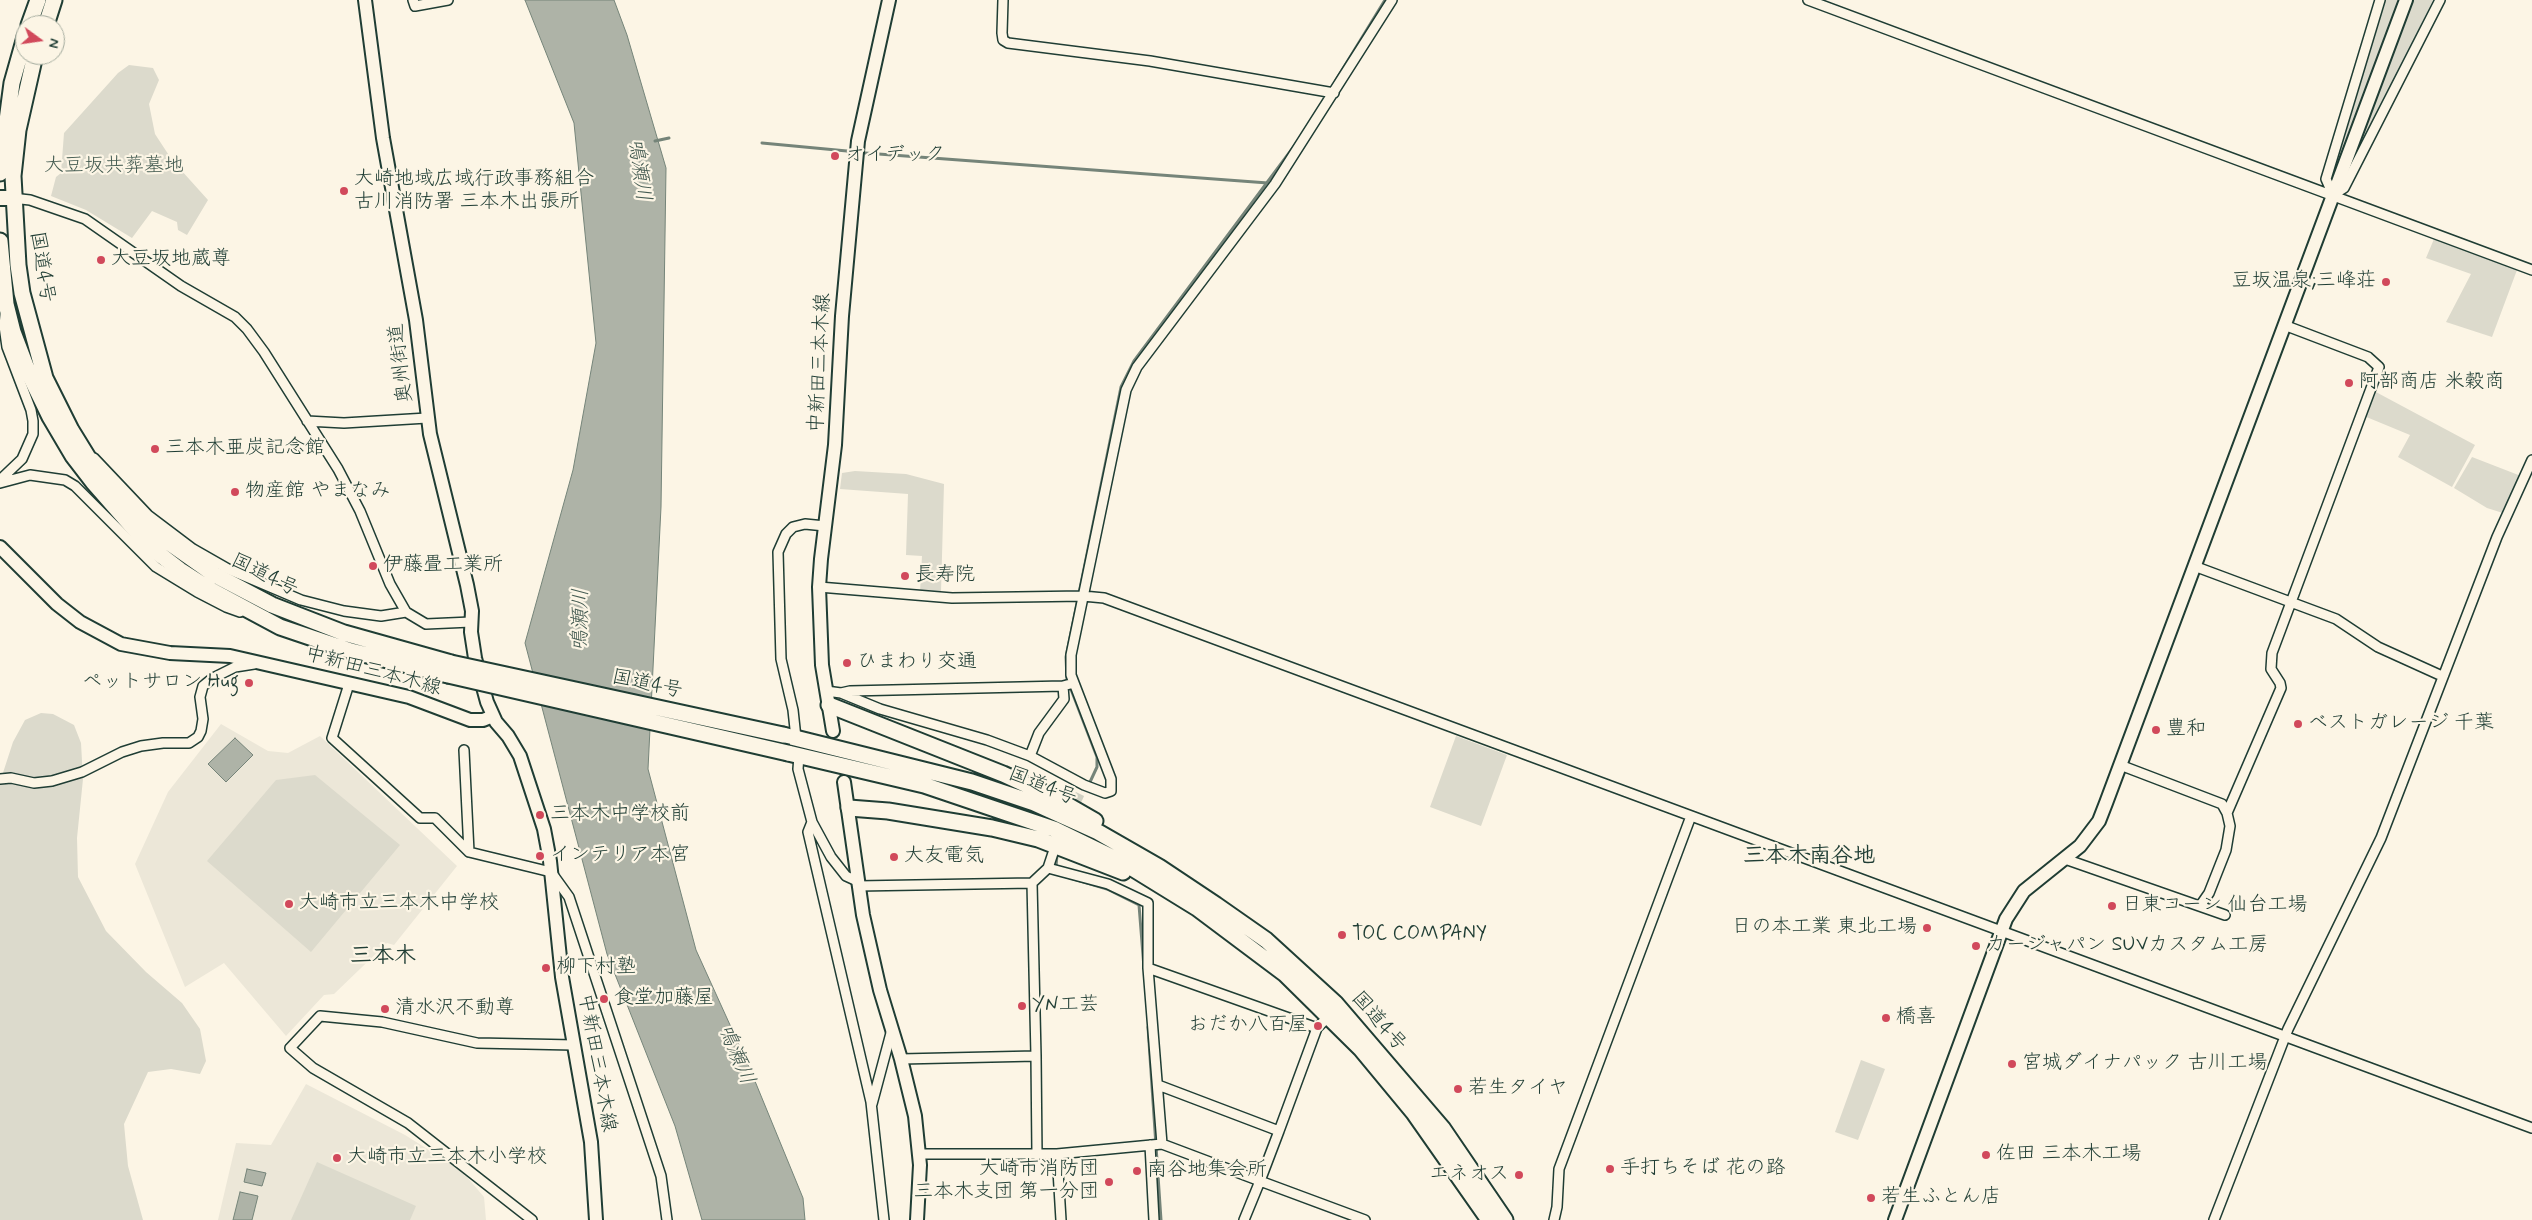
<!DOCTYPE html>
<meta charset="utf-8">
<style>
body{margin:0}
#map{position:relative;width:2532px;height:1220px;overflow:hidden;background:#fcf5e5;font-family:Mynerve,sans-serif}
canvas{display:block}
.north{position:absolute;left:15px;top:15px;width:50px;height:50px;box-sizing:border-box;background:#fcf5e5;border:1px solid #a4ab9e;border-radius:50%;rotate:104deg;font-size:14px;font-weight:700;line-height:20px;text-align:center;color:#1f3d34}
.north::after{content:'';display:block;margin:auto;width:18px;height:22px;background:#d1495b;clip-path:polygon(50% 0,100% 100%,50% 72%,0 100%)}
</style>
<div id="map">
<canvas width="2532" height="1220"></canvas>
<div class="north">N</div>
</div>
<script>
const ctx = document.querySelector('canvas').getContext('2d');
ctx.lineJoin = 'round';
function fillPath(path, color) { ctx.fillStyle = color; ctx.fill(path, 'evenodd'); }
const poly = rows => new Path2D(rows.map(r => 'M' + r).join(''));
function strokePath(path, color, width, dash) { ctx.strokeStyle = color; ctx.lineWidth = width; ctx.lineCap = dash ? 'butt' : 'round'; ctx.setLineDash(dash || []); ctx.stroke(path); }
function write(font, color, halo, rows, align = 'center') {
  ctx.font = font + ' Mynerve,"Klee One",sans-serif'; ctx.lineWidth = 4.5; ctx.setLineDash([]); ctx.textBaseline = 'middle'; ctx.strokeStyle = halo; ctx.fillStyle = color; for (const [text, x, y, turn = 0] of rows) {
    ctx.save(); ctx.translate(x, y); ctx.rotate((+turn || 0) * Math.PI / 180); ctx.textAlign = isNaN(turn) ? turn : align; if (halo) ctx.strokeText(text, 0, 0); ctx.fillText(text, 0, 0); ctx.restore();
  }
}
fillPath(poly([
 [221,724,268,751,288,753,320,736,457,866,394,945,387,943,334,994,324,995,286,1036,224,963,185,987,135,864,168,792],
 [306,1084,405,1135,461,1170,484,1197,486,1220,218,1220,236,1143,271,1145]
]), '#ece7d8');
fillPath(poly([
 [2382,0,2399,0,2336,172,2334,172],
 [2412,0,2433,0,2344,183],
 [129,65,153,68,159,80,149,104,155,134,172,160,208,200,187,235,178,230,177,222,152,211,132,238,86,210,51,196,56,177,61,173,64,133,118,73],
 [2434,239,2517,270,2492,337,2446,322,2471,274,2426,258],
 [2374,391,2475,445,2452,487,2398,457,2410,435,2364,416],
 [2472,457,2521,476,2506,514,2487,508,2454,488],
 [855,471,906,474,944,484,941,592,920,592,922,556,906,555,908,494,840,489,842,473],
 [41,713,53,714,74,725,81,743,83,779,77,838,78,877,106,931,146,972,182,1003,200,1029,206,1061,200,1074,171,1069,148,1072,124,1124,128,1166,143,1220,0,1220,0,782,13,742,25,720],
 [1456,736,1507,755,1481,826,1430,807],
 [315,775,400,845,311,952,207,861,276,780],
 [1861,1060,1885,1069,1858,1140,1835,1132],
 [317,1162,416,1206,410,1220,291,1220]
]), '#dcdacc');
const water = poly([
 [525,0,614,0,627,35,666,168,661,507,648,769,696,950,750,1069,803,1198,805,1220,702,1220,675,1126,607,954,525,643,573,470,596,343,574,123,525,0],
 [235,738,253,755,226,782,208,764,235,738],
 [247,1169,266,1173,262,1186,244,1182,247,1169],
 [240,1192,258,1196,252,1220,233,1220,240,1192]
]);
fillPath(water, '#aeb3a7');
strokePath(water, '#758479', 1);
strokePath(poly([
 [1336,80,1385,0],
 [655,141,669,138],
 [762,143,847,151],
 [865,153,1268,183],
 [1090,782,1097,767,1097,757,1067,679,1066,657,1121,387,1134,361,1298,141],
 [1056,866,1057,855],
 [1057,874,1107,889,1139,905,1144,968],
 [1148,1027,1161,1220]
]), '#758479', 3);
strokePath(poly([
 [1060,837,1080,794]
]), '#d0d0c2', 9, [9, 4.5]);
const street = poly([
 [413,0,415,6,448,0],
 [1003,0,1002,33,1003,40,1008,43,1150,61,1334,93],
 [1808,0,2532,270],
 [2380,0,2326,179,2333,195,2344,188,2440,0],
 [12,198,30,200,85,219,181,286,235,317,247,329,264,352,338,469,360,511,390,584,406,612,426,624,471,622],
 [307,421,344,423,427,418],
 [94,458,148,515,193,549,228,569,301,600,344,611,381,616,406,612],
 [0,480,22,459,33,434,33,421,31,410,7,347,4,326,5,315],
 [0,483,30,475,65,480,75,486,156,567,197,592,226,607,240,612],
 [2194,566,2336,619,2378,647,2442,676],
 [819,587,952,598,1083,596,1104,598,2532,1128],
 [349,684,332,738,420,818,435,818,469,852,551,872,569,897,661,1176,667,1220],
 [826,691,841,693,880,709,987,740,1030,756,1084,785,1105,793,1111,791,1111,779,1071,675,1071,655,1126,390,1137,367,1275,184,1392,0],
 [841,693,850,691,1063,686,1074,683],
 [796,738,793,710,781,659,778,552,786,534,793,527,805,524,825,526],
 [464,750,469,852],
 [799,756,798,769,812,822,831,857,846,876,857,881],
 [1030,756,1039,733,1064,699,1063,686],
 [2120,765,2222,804,2227,813,2230,826,2226,850,2209,893,2200,906],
 [0,779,11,778,34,783,52,781,82,772,122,752,141,746,163,743,189,743,198,737,201,731,203,719,200,697,203,686,213,678,235,667,254,664],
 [2227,813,2281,688,2280,683,2271,669,2272,653,2379,367,2368,357,2284,325],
 [812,822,808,832,871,1102,884,1220],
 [2065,859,2225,915],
 [1048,868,1053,853],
 [858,886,1032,883],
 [1148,968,1317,1028],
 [1036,1056,1037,1155],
 [901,1059,1036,1056,1032,883,1048,868,1108,884,1148,903,1148,968,1162,1144,1260,1181,1279,1131,1158,1085],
 [872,1104,891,1033],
 [1279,1131,1317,1028,1330,1015],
 [1150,1145,1154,1220],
 [919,1154,1057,1154,1162,1144],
 [1057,1154,1061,1220],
 [532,1220,408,1123,313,1068,290,1048,320,1016,382,1022,477,1043,574,1045],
 [1244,1220,1260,1181,1365,1220],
 [1554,1220,1557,1207,1559,1169,1691,816],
 [2214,1220,2288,1029,2381,838,2497,537,2532,460]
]);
const secondary = poly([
 [365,0,383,138,416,320,430,434,467,585,472,611,471,632,475,658,487,702,496,722,508,736,520,756,544,829,550,861,562,977,591,1142,596,1220],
 [0,547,57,604,80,622,121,644,170,653,230,656,409,697,470,720,483,720,493,716],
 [833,731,822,665,819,587,821,559,835,445,842,316,858,141,889,0],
 [844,782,863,915,880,990,901,1059,915,1116,920,1165,917,1220],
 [1895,1220,2006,919,2024,891,2080,846,2099,821,2106,803,2406,0]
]);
const primary = poly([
 [0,198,12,198]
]);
const highway = poly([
 [29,25,38,0],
 [46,25,54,0],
 [35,55,18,130,13,176,18,265,22,293,45,378,71,430,95,469,108,487,154,532,215,575,272,605,344,633,451,663],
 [0,173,12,83,25,37],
 [0,241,6,304,13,332,29,374,50,417,73,456,93,482,150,547,180,570,211,590,280,627,351,651,448,675],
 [829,705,1003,774,1055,798,1095,821],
 [783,735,972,782,1034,803,1098,832,1159,867,1216,905,1266,940,1335,1003,1443,1129,1505,1220],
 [788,753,924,785,1054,829,1124,863,1197,908,1285,974,1361,1049,1414,1113,1489,1220],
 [849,808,888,811,992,828,1038,839,1123,872]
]);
strokePath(street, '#1f3d34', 12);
strokePath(secondary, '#1f3d34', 16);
strokePath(primary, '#1f3d34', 18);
strokePath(highway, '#1f3d34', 19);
strokePath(street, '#fcf5e5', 9);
strokePath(secondary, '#fcf5e5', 12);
strokePath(primary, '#fcf5e5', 14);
strokePath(highway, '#fcf5e5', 15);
const highwayBridge = poly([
 [451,663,783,735],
 [448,675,788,753]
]);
strokePath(highwayBridge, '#1f3d34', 19, []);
strokePath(highwayBridge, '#fcf5e5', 15);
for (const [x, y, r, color] of [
 [835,156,5,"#d1495b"],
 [344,191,5,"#d1495b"],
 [101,260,5,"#d1495b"],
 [2386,282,5,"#d1495b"],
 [2349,383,5,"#d1495b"],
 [155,449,5,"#d1495b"],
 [235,492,5,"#d1495b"],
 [373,566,5,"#d1495b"],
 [905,576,5,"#d1495b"],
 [847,663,5,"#d1495b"],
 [249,683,5,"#d1495b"],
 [2298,724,5,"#d1495b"],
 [2156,730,5,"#d1495b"],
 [540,815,5,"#d1495b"],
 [540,856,5,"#d1495b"],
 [894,857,5,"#d1495b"],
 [289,904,5,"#d1495b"],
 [2112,906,5,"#d1495b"],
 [1927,928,5,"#d1495b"],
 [1342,935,5,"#d1495b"],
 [1976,946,5,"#d1495b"],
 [546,968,5,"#d1495b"],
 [604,999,5,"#d1495b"],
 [1022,1006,5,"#d1495b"],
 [385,1009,5,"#d1495b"],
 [1886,1018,5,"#d1495b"],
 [1318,1026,5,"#d1495b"],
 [2012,1064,5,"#d1495b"],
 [1458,1089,5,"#d1495b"],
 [1986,1155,5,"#d1495b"],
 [337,1158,5,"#d1495b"],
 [1610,1169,5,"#d1495b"],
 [1137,1171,5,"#d1495b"],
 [1519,1175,5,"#d1495b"],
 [1109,1182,5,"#d1495b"],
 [1871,1198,5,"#d1495b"]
]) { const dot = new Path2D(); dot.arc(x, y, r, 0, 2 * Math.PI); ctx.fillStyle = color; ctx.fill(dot); strokePath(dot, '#fcf5e5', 2); }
write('20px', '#1f3d34', '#fcf5e5', [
 ["オイデック",845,156],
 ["大崎地域広域行政事務組合",354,180],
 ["古川消防署 三本木出張所",354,203],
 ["大豆坂地蔵尊",111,260],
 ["豆坂温泉;三峰荘",2376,282,"right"],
 ["阿部商店 米穀商",2359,383],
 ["三本木亜炭記念館",165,449],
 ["物産館 やまなみ",245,492],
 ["伊藤畳工業所",383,566],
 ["長寿院",915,576],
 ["ひまわり交通",857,663],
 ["ペットサロン Hug",239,683,"right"],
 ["ベストガレージ 千葉",2308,724],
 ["豊和",2166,730],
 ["三本木中学校前",550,815],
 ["インテリア本宮",550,856],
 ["大友電気",904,857],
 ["大崎市立三本木中学校",299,904],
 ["日東コーン 仙台工場",2122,906],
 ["日の本工業 東北工場",1917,928,"right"],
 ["TOC COMPANY",1352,935],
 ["カージャパン SUVカスタム工房",1986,946],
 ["柳下村塾",556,968],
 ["食堂加藤屋",614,999],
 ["YN工芸",1032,1006],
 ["清水沢不動尊",395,1009],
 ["橋喜",1896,1018],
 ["おだか八百屋",1308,1026,"right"],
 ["宮城ダイナパック 古川工場",2022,1064],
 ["若生タイヤ",1468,1089],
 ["佐田 三本木工場",1996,1155],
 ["大崎市立三本木小学校",347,1158],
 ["手打ちそば 花の路",1620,1169],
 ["大崎市消防団",1099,1170,"right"],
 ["三本木支団 第一分団",1099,1193,"right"],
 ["南谷地集会所",1147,1171],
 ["エネオス",1509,1175,"right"],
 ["若生ふとん店",1881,1198]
], 'left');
write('20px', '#455c52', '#fcf5e5', [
 ["大豆坂共葬墓地",114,167]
]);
write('20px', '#1f3d34', '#fcf5e5', [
 ["国道4号",41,267,81],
 ["奥州街道",402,363,-97],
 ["中新田三本木線",821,363,-87],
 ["国道4号",264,576,26],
 ["中新田三本木線",373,672,15],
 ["国道4号",647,685,12],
 ["国道4号",1042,787,22],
 ["国道4号",1378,1022,49],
 ["中新田三本木線",596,1063,80]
]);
write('italic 21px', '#435a51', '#fcf5e5', [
 ["鳴瀬川",638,170,82],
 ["鳴瀬川",582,620,-89],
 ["鳴瀬川",735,1055,67]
]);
write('bold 22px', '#1f3d34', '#fcf5e5', [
 ["三本木南谷地",1809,857],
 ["三本木",383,957]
]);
</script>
